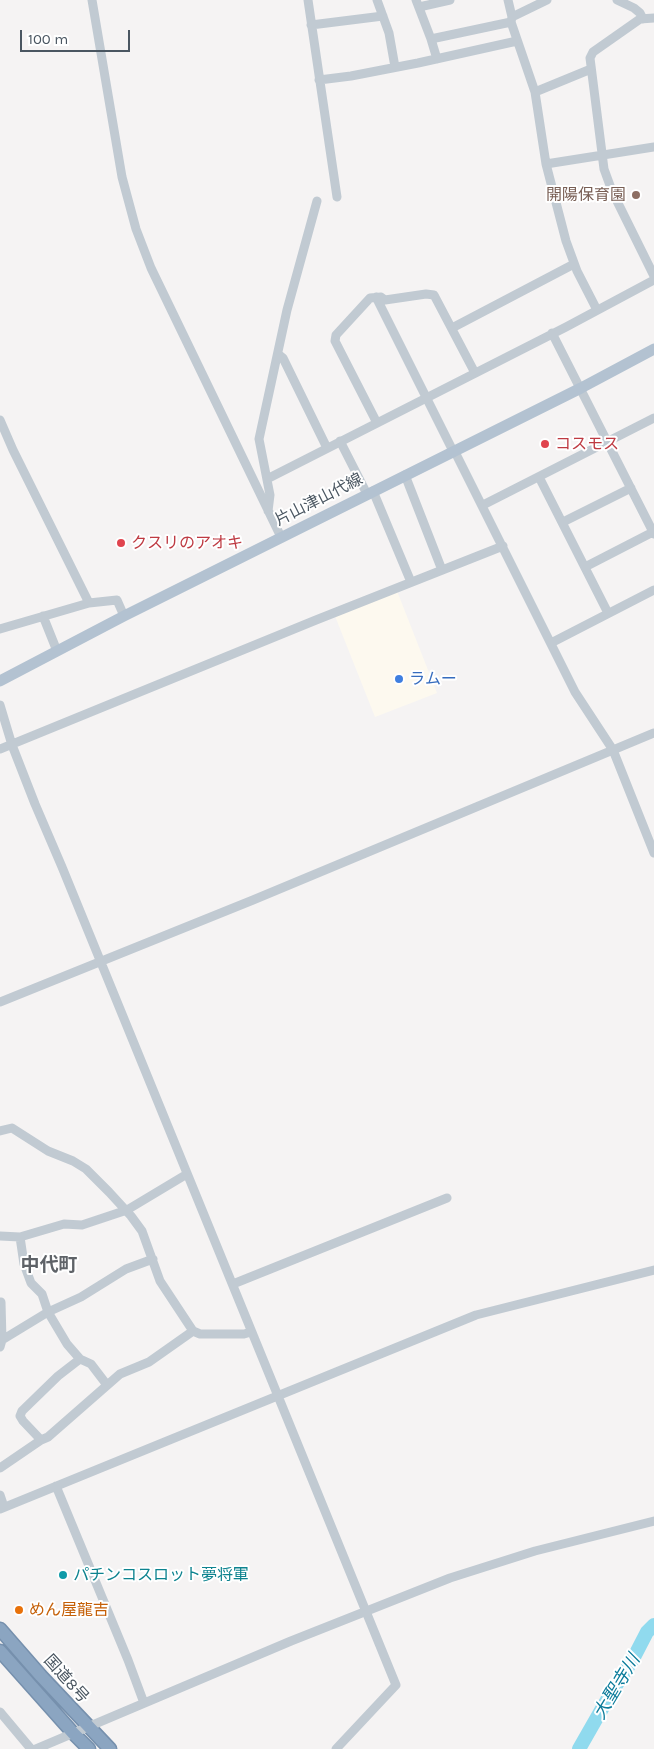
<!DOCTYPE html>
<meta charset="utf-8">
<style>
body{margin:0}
#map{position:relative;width:654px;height:1749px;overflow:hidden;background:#f5f3f3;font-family:Karla,sans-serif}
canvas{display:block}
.scale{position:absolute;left:20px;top:30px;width:110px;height:22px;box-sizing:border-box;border:2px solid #4a5661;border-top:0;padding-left:6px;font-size:15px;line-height:18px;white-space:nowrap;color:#4a5661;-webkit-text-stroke:4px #fff;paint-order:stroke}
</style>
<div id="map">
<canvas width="654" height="1749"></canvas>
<div class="scale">100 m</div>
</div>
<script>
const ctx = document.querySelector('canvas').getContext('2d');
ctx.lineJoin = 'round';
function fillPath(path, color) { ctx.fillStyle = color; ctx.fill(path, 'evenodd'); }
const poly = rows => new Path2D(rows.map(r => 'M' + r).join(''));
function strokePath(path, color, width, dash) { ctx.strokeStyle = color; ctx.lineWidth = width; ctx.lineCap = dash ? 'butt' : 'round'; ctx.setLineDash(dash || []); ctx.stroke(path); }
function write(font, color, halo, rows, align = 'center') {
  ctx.font = font + ' Karla,"Noto Sans JP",sans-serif'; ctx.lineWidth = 4; ctx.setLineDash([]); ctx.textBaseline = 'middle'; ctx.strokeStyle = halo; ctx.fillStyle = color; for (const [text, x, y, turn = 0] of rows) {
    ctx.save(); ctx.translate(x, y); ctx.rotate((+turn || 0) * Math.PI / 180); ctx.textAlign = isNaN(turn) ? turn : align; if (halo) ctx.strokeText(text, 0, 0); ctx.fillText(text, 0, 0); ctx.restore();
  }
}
fillPath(poly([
 [397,591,437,693,375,717,335,616]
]), '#fdf9ef');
strokePath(poly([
 [579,1749,611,1693,632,1661,647,1632,654,1625]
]), '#90daee', 14);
const highway = poly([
 [0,1629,41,1676,110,1749],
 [0,1651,73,1733,89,1749]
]);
strokePath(highway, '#7690ad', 15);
strokePath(poly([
 [92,0,122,177,136,229,151,268,281,537],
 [308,0,337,197],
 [377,0,389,33,395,67],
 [416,0,431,39,437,59],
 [508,0,512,17,511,22,535,92,546,164,566,241,577,271,597,310],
 [617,0,634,8,640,13,643,19],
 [419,7,450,0],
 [512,17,547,0],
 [654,18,640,19,593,52,590,58,604,169,612,191,654,276],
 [311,25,383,16],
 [431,39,511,22],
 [319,80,351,76,418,63,517,41],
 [535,92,591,69],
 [546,164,654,147],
 [376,297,453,451],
 [452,328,574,264],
 [552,333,654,534],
 [278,354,283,358,327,448],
 [0,420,13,450,89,603],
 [377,423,335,341,336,335,370,298,381,297,385,300,426,294,434,295,475,373],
 [340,441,367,494],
 [454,450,575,692,613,750,654,853],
 [405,475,442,570],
 [539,477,608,613],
 [267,479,566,327,654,280],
 [373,491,411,582],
 [483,505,654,418],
 [268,511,270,495,259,439,287,310,317,201],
 [563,522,631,488],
 [585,567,653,532],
 [43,616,57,651],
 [0,629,89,603,117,600,124,616],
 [551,643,654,590],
 [0,705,12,745,35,804,62,867,396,1685,336,1749],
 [0,749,316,620,503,546],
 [0,1002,253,900,654,733],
 [0,1131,12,1128,48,1151,73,1161,86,1169,109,1192,131,1216,142,1231,160,1281,193,1331,200,1334,244,1334,251,1332],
 [0,1236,20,1237,64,1224,82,1225,127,1210,187,1174],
 [20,1237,24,1264,31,1283,42,1294,48,1312,67,1344,80,1359,91,1364,107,1385],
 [233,1284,447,1198],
 [1,1302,2,1340],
 [0,1347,2,1340,48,1312,81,1297,126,1269,153,1259],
 [41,1440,23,1421,20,1416,22,1411,58,1376,80,1359],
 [0,1468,41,1440,48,1437,120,1374,149,1362,193,1331],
 [56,1486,128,1660,144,1703],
 [0,1495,4,1507],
 [0,1509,476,1315,654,1270],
 [0,1712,31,1749],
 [36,1749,291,1641,450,1578,535,1551,654,1521]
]), '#c1cad2', 9);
strokePath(poly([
 [0,681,124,616,581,388,654,349]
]), '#b3c2d1', 11);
strokePath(highway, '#8ba5c1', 12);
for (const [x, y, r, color] of [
 [636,195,5,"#8d6e63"],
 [545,444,5,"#e0444e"],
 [121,543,5,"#e0444e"],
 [399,679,5,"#3f7fe0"],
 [63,1575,5,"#0f9aa8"],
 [19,1610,5,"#e8710a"]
]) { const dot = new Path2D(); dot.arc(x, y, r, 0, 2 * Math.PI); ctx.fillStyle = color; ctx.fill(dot); strokePath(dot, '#fff', 2); }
write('16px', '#785e54', '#fff', [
 ["開陽保育園",626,195]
], 'right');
write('16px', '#be3a42', '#fff', [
 ["コスモス",555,444],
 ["クスリのアオキ",131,543]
], 'left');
write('16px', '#4a5661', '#fff', [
 ["片山津山代線",319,500,-27],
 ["国道8号",66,1679,48]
]);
write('16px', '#366cbe', '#fff', [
 ["ラムー",409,679]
], 'left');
write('16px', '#0d838f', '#fff', [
 ["パチンコスロット夢将軍",73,1575]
], 'left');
write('16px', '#c56008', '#fff', [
 ["めん屋龍吉",29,1610]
], 'left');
write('italic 18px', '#0c7c9b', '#fff', [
 ["大聖寺川",617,1687,-59]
]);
write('bold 19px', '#5f6368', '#fff', [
 ["中代町",49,1266]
]);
</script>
